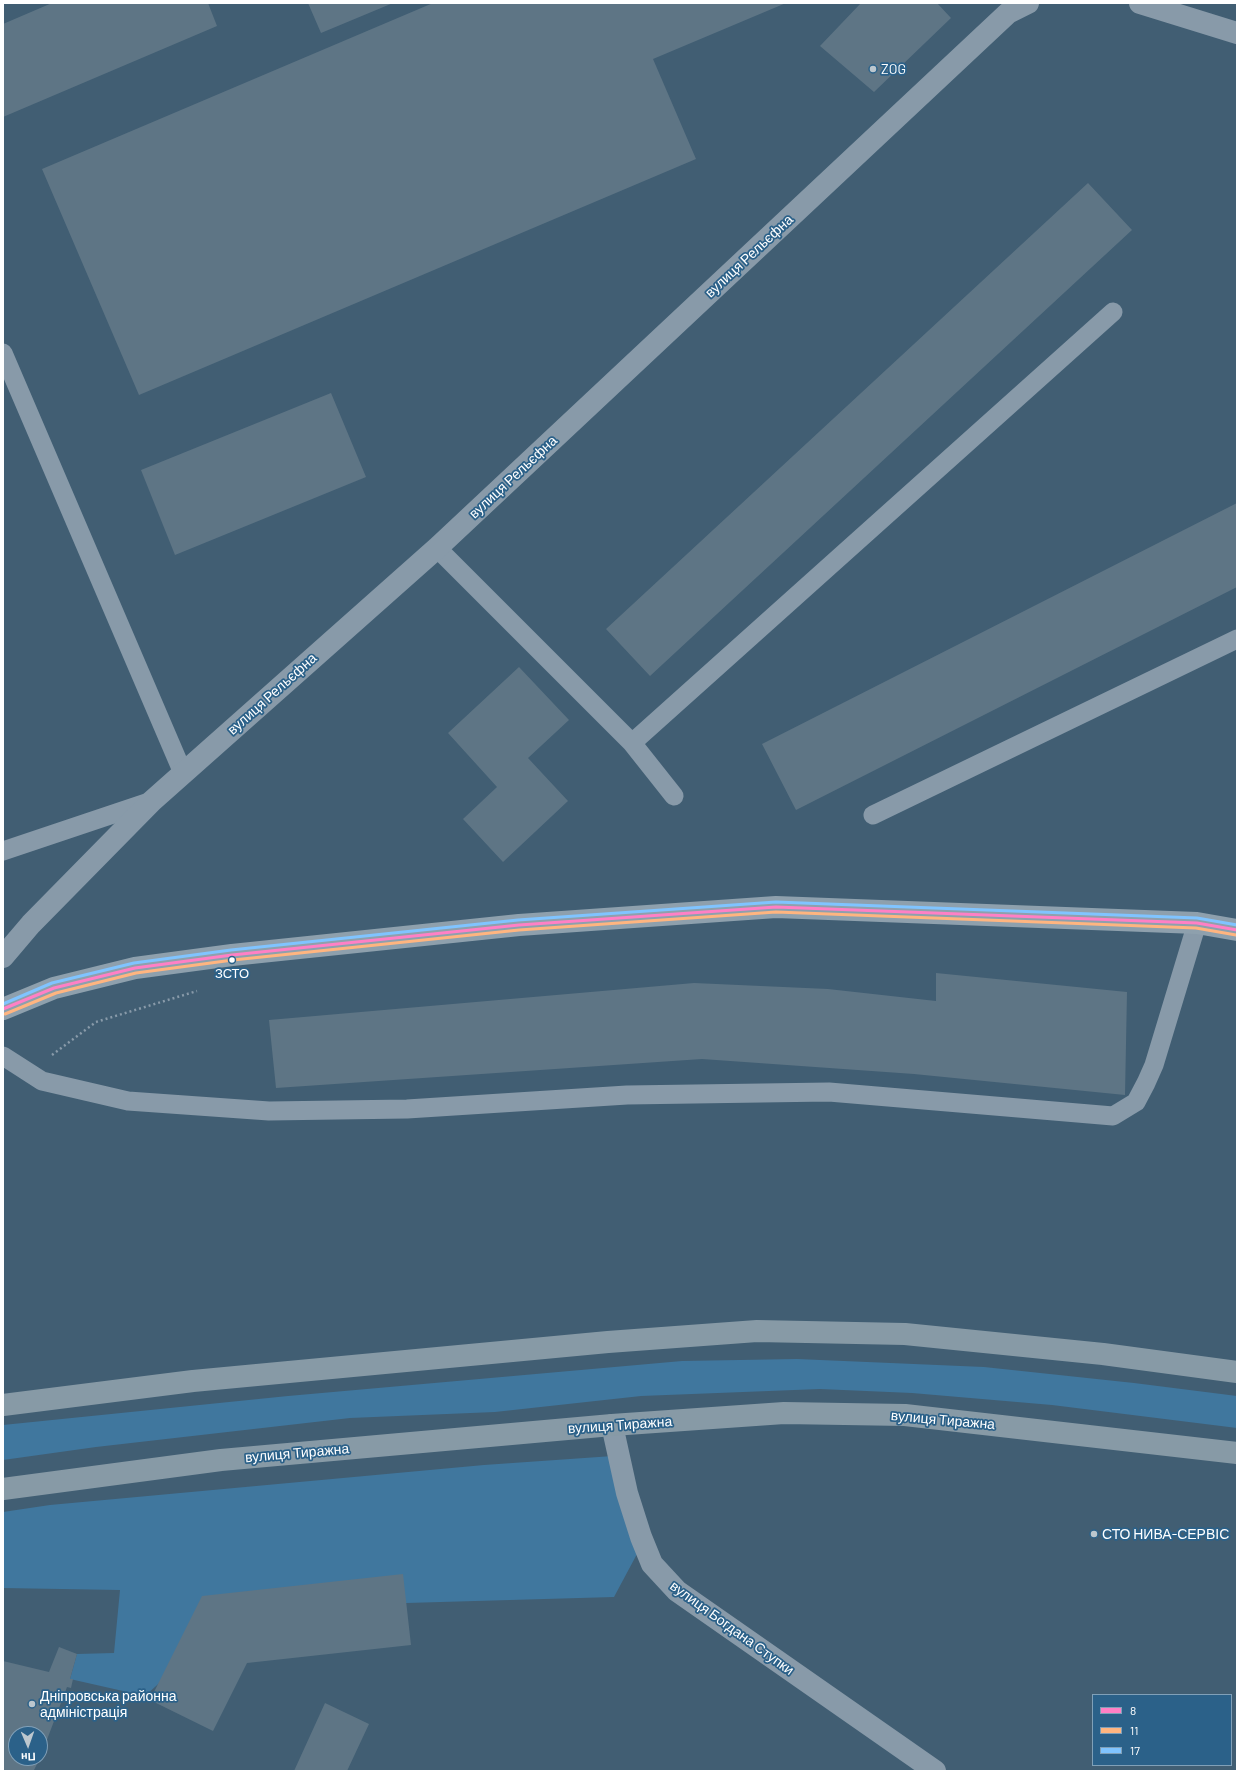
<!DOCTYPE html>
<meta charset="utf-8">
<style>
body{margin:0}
#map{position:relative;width:1240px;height:1774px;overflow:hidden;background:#415e73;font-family:Barlow,sans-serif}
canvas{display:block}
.frame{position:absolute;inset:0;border:4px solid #fff;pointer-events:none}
.legend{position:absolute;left:1092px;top:1694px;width:140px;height:72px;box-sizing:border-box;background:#2b6189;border:1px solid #80a0b8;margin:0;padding:5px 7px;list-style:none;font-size:12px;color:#fff}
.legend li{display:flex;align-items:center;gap:8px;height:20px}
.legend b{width:20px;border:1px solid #80a0b8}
.north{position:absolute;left:8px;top:1726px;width:40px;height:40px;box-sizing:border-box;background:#2b6189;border:1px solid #80a0b8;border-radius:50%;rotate:178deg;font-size:11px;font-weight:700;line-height:16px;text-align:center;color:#fff}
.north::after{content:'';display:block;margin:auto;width:14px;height:18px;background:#bcc7ce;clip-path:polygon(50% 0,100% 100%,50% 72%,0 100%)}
</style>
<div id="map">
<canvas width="1240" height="1774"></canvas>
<div class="frame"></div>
<ul class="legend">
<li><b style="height:5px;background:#ff80c5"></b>8</li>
<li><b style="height:5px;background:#ffb580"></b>11</li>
<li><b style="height:5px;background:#80c4ff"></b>17</li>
</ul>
<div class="north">Пн</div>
</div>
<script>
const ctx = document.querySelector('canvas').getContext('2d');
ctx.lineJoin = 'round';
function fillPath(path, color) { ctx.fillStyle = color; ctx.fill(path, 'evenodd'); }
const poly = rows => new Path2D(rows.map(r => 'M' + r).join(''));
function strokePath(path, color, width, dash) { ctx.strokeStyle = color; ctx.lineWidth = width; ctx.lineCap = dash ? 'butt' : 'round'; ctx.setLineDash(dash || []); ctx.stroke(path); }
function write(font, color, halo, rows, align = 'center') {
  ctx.font = font + ' Barlow,sans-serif'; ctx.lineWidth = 3.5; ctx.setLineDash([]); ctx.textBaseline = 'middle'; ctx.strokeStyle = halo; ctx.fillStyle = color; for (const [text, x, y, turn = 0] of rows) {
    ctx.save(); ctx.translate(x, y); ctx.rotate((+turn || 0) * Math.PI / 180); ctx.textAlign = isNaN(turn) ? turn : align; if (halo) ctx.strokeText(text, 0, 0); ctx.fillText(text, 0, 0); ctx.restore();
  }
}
fillPath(poly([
 [797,1359,984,1367,1134,1383,1237,1396,1237,1428,1052,1405,912,1393,820,1389,641,1396,495,1412,350,1418,96,1447,3,1460,3,1425,288,1396,682,1361],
 [613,1456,637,1554,614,1597,337,1605,178,1666,145,1696,70,1679,77,1654,114,1653,120,1590,3,1588,3,1512,50,1505,484,1465]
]), '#40779e');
fillPath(poly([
 [52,3,208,3,217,26,3,117,3,24],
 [308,3,393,3,321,33],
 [433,3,786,3,653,59,696,159,139,395,42,169],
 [861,3,937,3,951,18,874,92,820,46],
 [1088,183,1132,230,650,676,606,629],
 [331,393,366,477,175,555,141,470],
 [1237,503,1237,587,796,810,762,744],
 [519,667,569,720,528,758,568,801,503,862,463,819,497,787,448,733],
 [936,973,1127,992,1125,1095,914,1074,702,1059,276,1088,269,1020,694,983,828,989,936,1001],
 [403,1574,411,1645,247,1663,213,1731,150,1700,202,1596],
 [59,1647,77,1654,70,1679,73,1679,71,1688,67,1687,40,1758,40,1734,16,1734,16,1758,40,1758,34,1770,3,1771,3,1661,49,1672],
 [325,1703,369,1724,347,1771,294,1771]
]), '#5e7585');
strokePath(poly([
 [52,1055,96,1022,197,991]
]), '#889aa9', 2.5, [2, 3]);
strokePath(poly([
 [3,353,183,773],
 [437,548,632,743,674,796],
 [632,743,1113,312],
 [873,815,1237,639],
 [3,851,152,801],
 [3,1056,42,1081,128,1101,269,1111,407,1109,627,1095,829,1092,1113,1116,1136,1102,1146,1083,1154,1065,1197,923]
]), '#889aa9', 19);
strokePath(poly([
 [1140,3,1237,33],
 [3,957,31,924,152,801,437,548,1008,13,1028,3],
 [612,1425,627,1493,641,1537,652,1564,677,1591,935,1771]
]), '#889aa9', 22);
strokePath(poly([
 [3,1009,54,988,135,968,232,955,519,925,776,907,1197,923,1237,930]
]), '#8ea0ad', 22);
strokePath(poly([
 [3,1405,193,1381,608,1342,757,1331,905,1334,1103,1354,1237,1372],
 [3,1489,221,1460,612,1425,784,1413,905,1415,1237,1453]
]), '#879aa6', 22);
strokePath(poly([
 [3,1009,54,988,135,968,232,955,519,925,776,907,1197,923,1237,930]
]), '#ff80c5', 3);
strokePath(poly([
 [5,1014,56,993,136,973,233,960,519,930,776,912,1196,928,1236,935]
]), '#ffb580', 3);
strokePath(poly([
 [3,1004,52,983,134,963,231,950,518,920,776,902,1197,918,1237,925]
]), '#80c4ff', 3);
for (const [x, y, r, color] of [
 [873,69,4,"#bcc7ce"],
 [232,960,3.5,"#fff"],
 [1094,1534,4,"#bcc7ce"],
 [32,1704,4,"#bcc7ce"]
]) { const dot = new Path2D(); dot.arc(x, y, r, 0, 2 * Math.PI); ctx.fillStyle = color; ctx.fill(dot); strokePath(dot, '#2b6189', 1.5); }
write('13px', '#fff', '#2b6189', [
 ["ЗСТО",232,974]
]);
write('14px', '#fff', '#2b6189', [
 ["ZOG",881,69],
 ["СТО НИВА-СЕРВІС",1102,1534],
 ["Дніпровська районна",40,1696],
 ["адміністрація",40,1712]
], 'left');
write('14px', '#fff', '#2b6189', [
 ["вулиця Рельєфна",749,256,-43],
 ["вулиця Рельєфна",513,477,-43],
 ["вулиця Рельєфна",272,694,-42],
 ["вулиця Тиражна",943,1420,5],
 ["вулиця Тиражна",620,1425,-4],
 ["вулиця Тиражна",297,1453,-5],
 ["вулиця Богдана Ступки",732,1628,36]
]);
</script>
